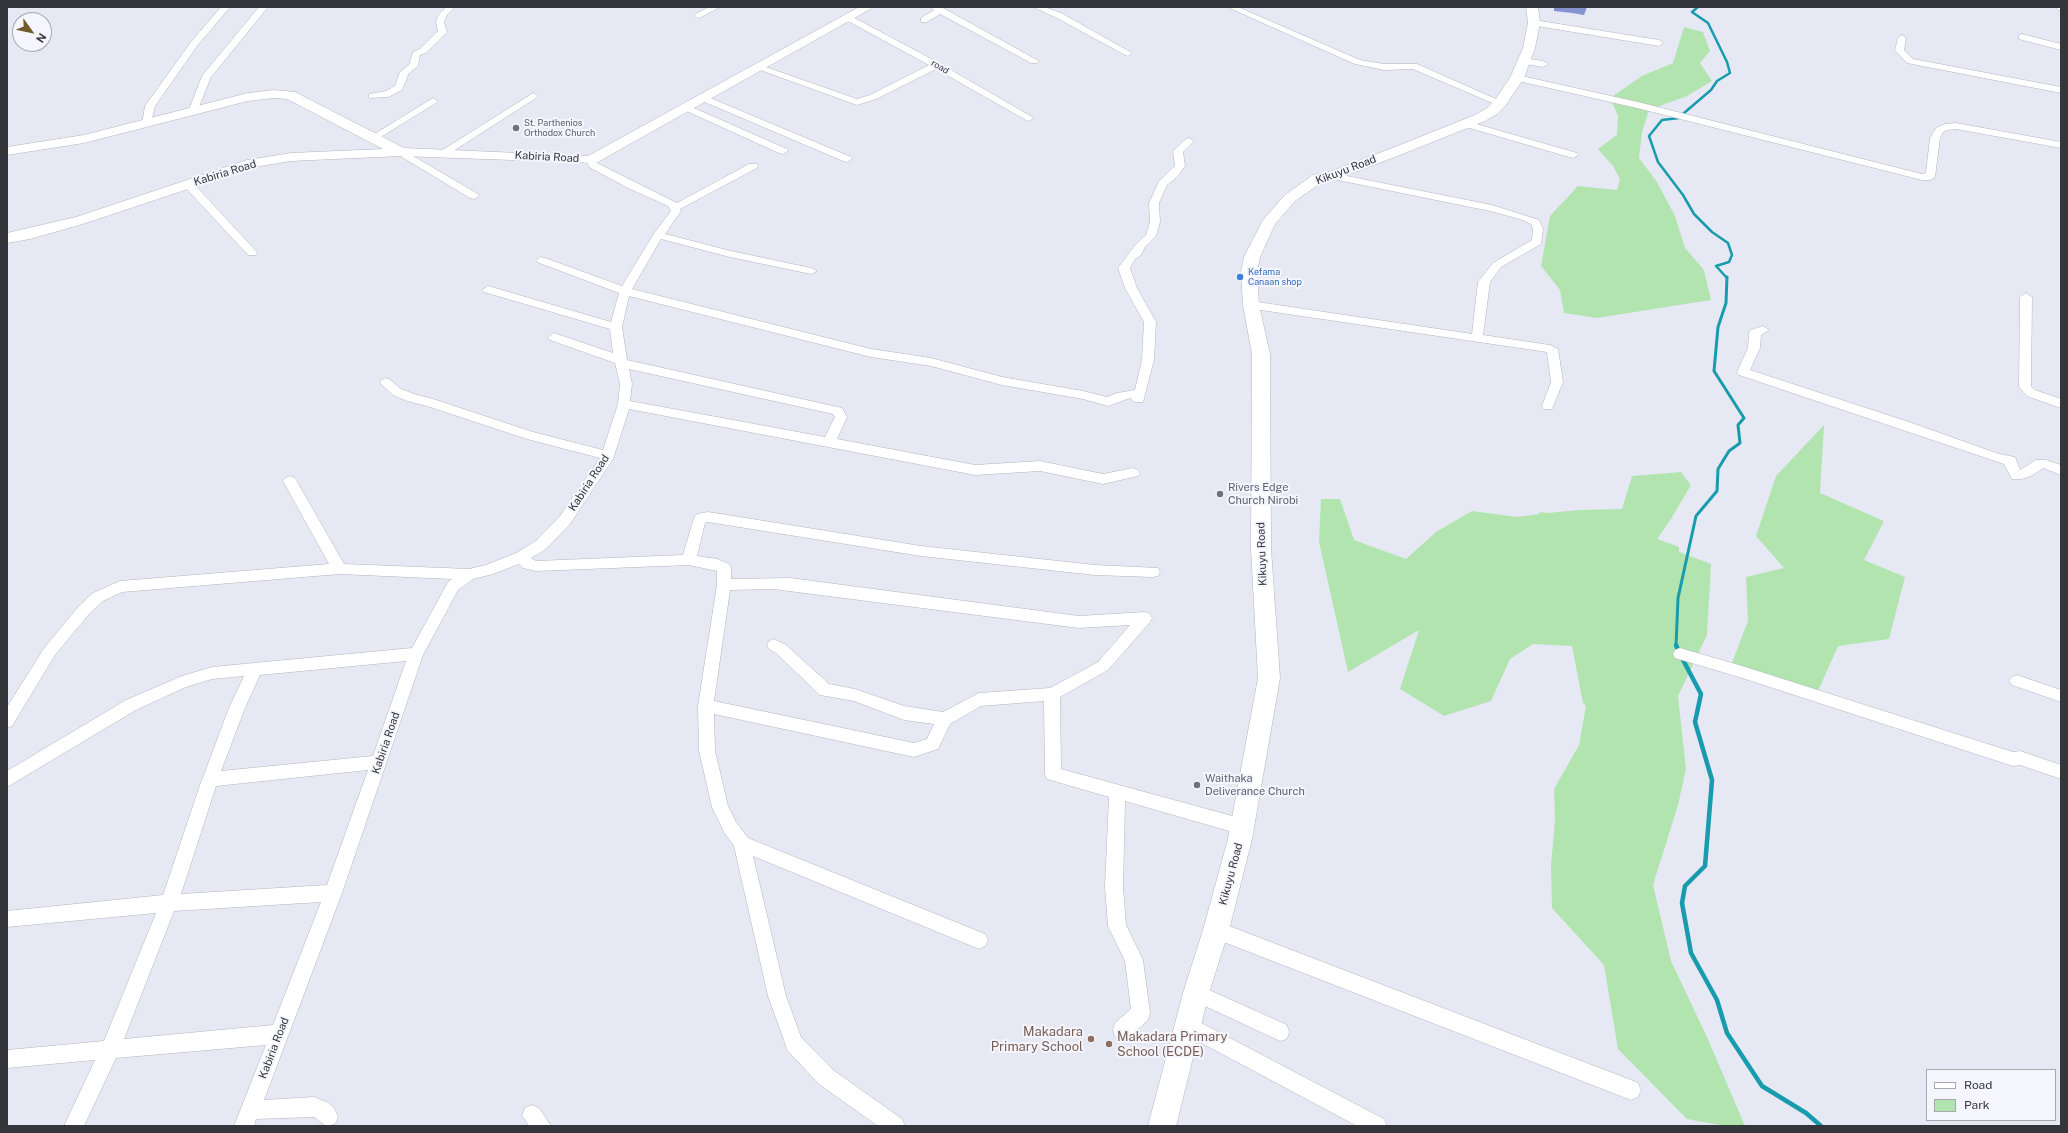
<!DOCTYPE html>
<style>
body{margin:0}
#map{position:relative;width:2068px;height:1133px;overflow:hidden;background:#e6e9f4;font-family:"Public Sans",sans-serif}
canvas{display:block}
.frame{position:absolute;inset:0;border:8px solid #35363b;pointer-events:none}
.legend{position:absolute;left:1926px;top:1069px;width:130px;height:52px;box-sizing:border-box;background:#f5f6fd;border:1px solid #a8a9af;margin:0;padding:5px 7px;list-style:none;font-size:12px;color:#35363b}
.legend li{display:flex;align-items:center;gap:8px;height:20px}
.legend b{width:20px;border:1px solid #a8a9af}
.north{position:absolute;left:12px;top:12px;width:40px;height:40px;box-sizing:border-box;background:#f5f6fd;border:1px solid #a8a9af;border-radius:50%;rotate:123deg;font-size:11px;font-weight:700;line-height:16px;text-align:center;color:#35363b}
.north::after{content:'';display:block;margin:auto;width:14px;height:18px;background:#725a2a;clip-path:polygon(50% 0,100% 100%,50% 72%,0 100%)}
</style>
<div id="map">
<canvas width="2068" height="1133"></canvas>
<div class="frame"></div>
<ul class="legend">
<li><b style="height:5px;background:#fff"></b>Road</li>
<li><b style="height:11px;background:#b2e4af"></b>Park</li>
</ul>
<div class="north">N</div>
</div>
<script>
const ctx = document.querySelector('canvas').getContext('2d');
ctx.lineJoin = 'round';
function fillPath(path, color) { ctx.fillStyle = color; ctx.fill(path, 'evenodd'); }
const poly = rows => new Path2D(rows.map(r => 'M' + r).join(''));
function strokePath(path, color, width, dash) { ctx.strokeStyle = color; ctx.lineWidth = width; ctx.lineCap = dash ? 'butt' : 'round'; ctx.setLineDash(dash || []); ctx.stroke(path); }
function write(font, color, halo, rows, align = 'center') {
  ctx.font = font + ' "Public Sans",sans-serif'; ctx.lineWidth = 4; ctx.setLineDash([]); ctx.textBaseline = 'middle'; ctx.strokeStyle = halo; ctx.fillStyle = color; for (const [text, x, y, turn = 0] of rows) {
    ctx.save(); ctx.translate(x, y); ctx.rotate((+turn || 0) * Math.PI / 180); ctx.textAlign = isNaN(turn) ? turn : align; if (halo) ctx.strokeText(text, 0, 0); ctx.fillText(text, 0, 0); ctx.restore();
  }
}
fillPath(poly([
 [1684,27,1703,32,1710,51,1700,63,1712,81,1687,96,1649,110,1642,132,1639,158,1657,182,1675,216,1685,248,1704,270,1711,300,1597,318,1564,313,1560,290,1541,266,1550,216,1578,186,1617,190,1620,179,1613,166,1598,149,1617,135,1618,116,1610,98,1642,76,1673,63],
 [1824,425,1820,493,1884,521,1864,560,1905,577,1889,639,1838,646,1814,700,1730,668,1748,621,1746,577,1784,568,1756,536,1776,476],
 [1681,472,1691,485,1671,519,1657,539,1679,547,1679,552,1711,564,1707,635,1678,696,1686,769,1678,805,1653,885,1671,961,1707,1037,1745,1126,1725,1126,1687,1119,1618,1049,1604,965,1552,908,1551,866,1555,820,1554,789,1579,745,1586,706,1583,703,1572,646,1533,644,1510,659,1491,701,1444,716,1400,689,1419,630,1348,672,1319,542,1321,499,1340,499,1354,540,1406,559,1436,532,1472,511,1517,517,1539,514,1540,512,1548,513,1579,510,1622,509,1632,476]
]), '#b2e4af');
strokePath(poly([
 [1684,113,1711,90,1717,81,1730,73,1727,62,1708,23,1692,12,1698,7],
 [1679,118,1662,120,1649,136,1658,162,1683,195,1694,214,1712,232,1728,243,1732,255,1729,262,1716,266,1727,278]
]), '#189cad', 2.5);
strokePath(poly([
 [1676,646,1678,598,1696,516,1717,491,1718,469,1729,451,1740,443,1738,425,1744,418,1714,371,1718,327,1726,303,1727,277]
]), '#189cad', 3);
strokePath(poly([
 [1676,645,1679,652],
 [1682,658,1701,694,1695,722,1712,780,1705,866,1685,886,1682,903,1691,953,1717,1000,1727,1033,1762,1086,1806,1113,1821,1126]
]), '#189cad', 4.5);
const street = poly([
 [221,7,230,7,197,46,155,106,150,126,144,126,142,124,145,106,191,42,221,7],
 [259,7,268,7,211,77,196,114,190,114,188,112,202,76,259,7],
 [446,7,455,7,447,15,444,22,447,32,426,53,420,55,418,66,409,73,402,90,388,97,369,98,369,94,386,91,395,86,400,72,409,65,413,52,420,49,438,31,436,22,439,14,446,7],
 [709,7,720,7,701,17,698,18,694,15,709,7],
 [930,7,943,8,1039,61,1037,63,1031,63,940,14,927,22,921,22,921,18,934,10,930,7],
 [1033,7,1045,7,1063,14,1132,53,1128,56,1125,55,1057,18,1033,7],
 [1227,7,1238,7,1360,60,1384,64,1417,64,1505,103,1500,106,1497,105,1413,69,1384,70,1355,64,1227,7],
 [2056,7,2061,7,2061,11,2058,10,2056,7],
 [849,15,939,63,1034,118,1029,121,1026,120,936,69,876,99,857,105,752,67,754,65,760,65,857,99,870,95,929,65,846,20,845,18,849,15],
 [1534,20,1659,40,1663,43,1659,46,1531,25,1530,23,1534,20],
 [2022,34,2061,44,2061,50,2019,39,2019,35,2022,34],
 [1902,35,1906,38,1904,50,1913,59,2061,87,2061,93,1907,63,1895,50,1898,38,1902,35],
 [1524,58,1543,61,1548,64,1543,67,1521,63,1521,59,1524,58],
 [1517,75,1638,102,1922,174,1926,173,1930,138,1936,128,1945,124,1956,123,2061,142,2061,148,1956,129,1947,130,1943,132,1940,138,1935,177,1930,180,1922,180,1637,108,1514,80,1512,78,1517,75],
 [533,93,538,96,536,98,447,155,439,155,438,153,533,93],
 [703,95,851,157,852,159,847,162,843,161,700,100,700,96,703,95],
 [433,98,438,101,436,103,376,140,373,141,368,138,433,98],
 [685,104,787,149,788,151,783,154,779,153,682,109,682,105,685,104],
 [1466,121,1577,153,1578,155,1573,158,1569,157,1463,126,1461,124,1466,121],
 [1189,138,1194,141,1183,152,1185,166,1177,177,1167,185,1159,203,1160,222,1156,236,1145,247,1141,255,1135,259,1130,268,1137,288,1156,322,1154,360,1143,402,1135,402,1130,398,1108,406,1083,399,1002,385,931,366,871,357,629,296,622,327,627,360,842,408,847,417,837,439,975,465,1040,461,1103,474,1133,468,1138,470,1140,473,1138,476,1103,484,1040,471,975,475,629,409,613,459,570,524,546,549,531,558,536,561,683,555,694,518,697,514,708,512,921,546,1095,565,1158,568,1160,572,1158,576,1153,577,1095,575,921,556,708,522,705,523,697,556,717,559,729,564,731,568,731,579,790,578,1079,616,1145,612,1150,614,1152,618,1150,622,1108,670,1060,697,1061,769,1243,819,1249,822,1251,827,1249,832,1243,835,1125,801,1123,887,1126,925,1143,960,1150,1013,1148,1020,1129,1037,1122,1039,1115,1037,1113,1030,1115,1023,1131,1009,1125,961,1108,926,1105,887,1109,797,1047,779,1045,774,1044,701,981,706,950,724,938,749,914,757,714,714,715,751,728,806,736,822,748,838,985,934,988,940,985,946,979,949,753,856,786,996,801,1037,833,1070,902,1119,905,1126,878,1126,819,1084,787,1050,785,1043,768,996,734,846,724,832,712,807,699,751,698,706,717,585,717,571,689,565,536,571,523,568,519,564,493,574,473,579,458,590,423,655,342,893,264,1100,314,1097,329,1103,335,1110,338,1117,335,1124,326,1126,314,1117,256,1119,254,1126,234,1126,266,1045,116,1058,84,1126,64,1126,95,1060,7,1068,7,1050,104,1041,156,913,7,927,7,911,163,895,199,788,229,708,244,676,212,679,186,687,136,710,7,787,7,771,126,700,182,676,212,667,412,648,448,582,452,579,340,574,122,592,103,601,89,614,55,655,12,726,7,728,7,707,45,647,79,606,93,593,120,581,329,564,283,481,285,478,290,476,295,478,344,564,469,569,486,565,516,553,536,541,560,516,600,458,527,439,427,406,407,401,393,395,379,382,385,378,389,379,401,389,414,394,433,399,533,432,603,450,618,404,620,384,615,363,550,340,548,337,554,333,613,353,610,329,484,292,482,290,488,286,611,322,619,293,537,262,536,260,541,257,545,258,622,286,653,235,671,211,668,206,628,188,589,167,586,160,587,158,595,158,597,163,677,203,749,164,757,164,758,166,757,168,680,209,681,211,665,234,731,251,811,268,817,271,811,274,730,257,661,239,632,289,871,349,931,358,1002,377,1083,391,1107,397,1117,393,1135,390,1142,360,1144,322,1125,288,1118,268,1136,244,1146,235,1150,222,1149,203,1159,181,1175,166,1173,151,1186,139,1189,138],
 [629,369,833,414,835,417,825,437,630,401,632,384,629,369],
 [773,589,1079,628,1130,625,1098,662,1050,688,979,693,943,712,904,706,855,689,829,684,786,645,774,639,769,641,767,645,769,649,776,653,820,695,854,701,904,720,934,724,927,739,914,743,714,701,730,590,773,589],
 [406,661,373,756,221,771,245,708,260,675,406,661],
 [368,770,327,885,181,894,216,786,368,770],
 [321,902,273,1025,124,1039,174,911,321,902],
 [401,149,478,194,479,196,474,199,470,198,397,154,396,152,401,149],
 [1332,173,1492,205,1539,220,1543,229,1541,244,1501,267,1490,282,1483,335,1550,345,1558,349,1563,382,1552,409,1544,409,1542,406,1551,382,1547,352,1247,308,1245,305,1247,302,1251,301,1472,334,1478,282,1493,263,1532,240,1533,229,1531,224,1520,219,1490,211,1328,178,1327,176,1332,173],
 [188,181,192,182,256,251,257,253,256,255,248,255,184,186,183,184,188,181],
 [2026,293,2032,297,2031,386,2035,390,2061,399,2061,408,2027,396,2019,387,2020,297,2026,293],
 [1763,326,1769,330,1761,335,1760,348,1750,370,1912,423,1999,454,2015,457,2020,470,2036,460,2046,460,2061,465,2061,475,2043,468,2033,475,2022,479,2012,479,2004,464,1739,375,1737,372,1748,348,1749,333,1751,330,1763,326],
 [1680,648,1739,665,2013,752,2020,751,2061,765,2061,779,2020,765,2013,766,1739,677,1675,658,1673,654,1675,650,1680,648],
 [2017,675,2061,690,2061,702,2012,685,2009,681,2012,677,2017,675],
 [1216,921,1631,1080,1638,1083,1641,1090,1638,1097,1631,1100,1216,939,1210,936,1207,930,1210,924,1216,921],
 [1196,984,1287,1025,1289,1032,1287,1039,1280,1041,1190,999,1187,993,1190,987,1196,984],
 [1188,1016,1384,1119,1387,1126,1357,1126,1181,1032,1179,1025,1181,1018,1188,1016],
 [532,1105,539,1108,551,1126,529,1126,522,1115,525,1108,532,1105]
]);
const secondary = poly([
 [859,7,874,7,596,163,401,156,291,161,254,167,86,223,30,239,7,243,7,233,76,217,247,160,291,153,383,149,287,99,274,98,248,101,84,143,7,155,7,147,84,135,248,93,274,90,295,92,404,148,588,156,859,7],
 [1526,7,1538,7,1540,23,1535,48,1524,78,1505,106,1497,114,1485,121,1400,155,1337,179,1322,182,1295,201,1275,224,1260,257,1257,272,1259,305,1270,354,1271,549,1280,678,1252,839,1229,930,1209,993,1176,1126,1148,1126,1183,993,1203,930,1228,839,1258,678,1251,549,1252,354,1243,305,1241,272,1244,257,1263,220,1285,195,1313,175,1329,172,1390,149,1475,115,1487,108,1495,100,1510,78,1523,48,1528,23,1526,7]
]);
strokePath(street, '#b2b4bf', 1);
strokePath(secondary, '#b2b4bf', 1);
fillPath(street, '#fff');
fillPath(secondary, '#fff');
fillPath(poly([
 [1554,7,1587,7,1584,15,1572,13,1554,11]
]), '#8691cf');
for (const [x, y, r, color] of [
 [516,128,4,"#6b7280"],
 [1240,277,4,"#3f7fe0"],
 [1220,494,4,"#6b7280"],
 [1197,785,4,"#6b7280"],
 [1091,1039,4,"#8d6e63"],
 [1109,1044,4,"#8d6e63"]
]) { const dot = new Path2D(); dot.arc(x, y, r, 0, 2 * Math.PI); ctx.fillStyle = color; ctx.fill(dot); strokePath(dot, '#f5f6fd', 1.5); }
write('9px', '#35363b', '#f5f6fd', [
 ["road",940,67,30]
]);
write('9px', '#5b616d', '#f5f6fd', [
 ["St. Parthenios",524,123],
 ["Orthodox Church",524,133]
], 'left');
write('9px', '#366cbe', '#f5f6fd', [
 ["Kefama",1248,272],
 ["Canaan shop",1248,282]
], 'left');
write('11px', '#35363b', '#f5f6fd', [
 ["Kabiria Road",547,157,3],
 ["Kikuyu Road",1346,170,-21],
 ["Kabiria Road",225,173,-17],
 ["Kabiria Road",589,483,-57],
 ["Kikuyu Road",1262,554,-92],
 ["Kabiria Road",386,743,-71],
 ["Kikuyu Road",1231,874,-75],
 ["Kabiria Road",274,1048,-69]
]);
write('11px', '#5b616d', '#f5f6fd', [
 ["Rivers Edge",1228,488],
 ["Church Nirobi",1228,501],
 ["Waithaka",1205,779],
 ["Deliverance Church",1205,792]
], 'left');
write('13px', '#785e54', '#f5f6fd', [
 ["Makadara",1083,1032],
 ["Primary School",1083,1047],
 ["Makadara Primary",1117,1037,"left"],
 ["School (ECDE)",1117,1052,"left"]
], 'right');
</script>
